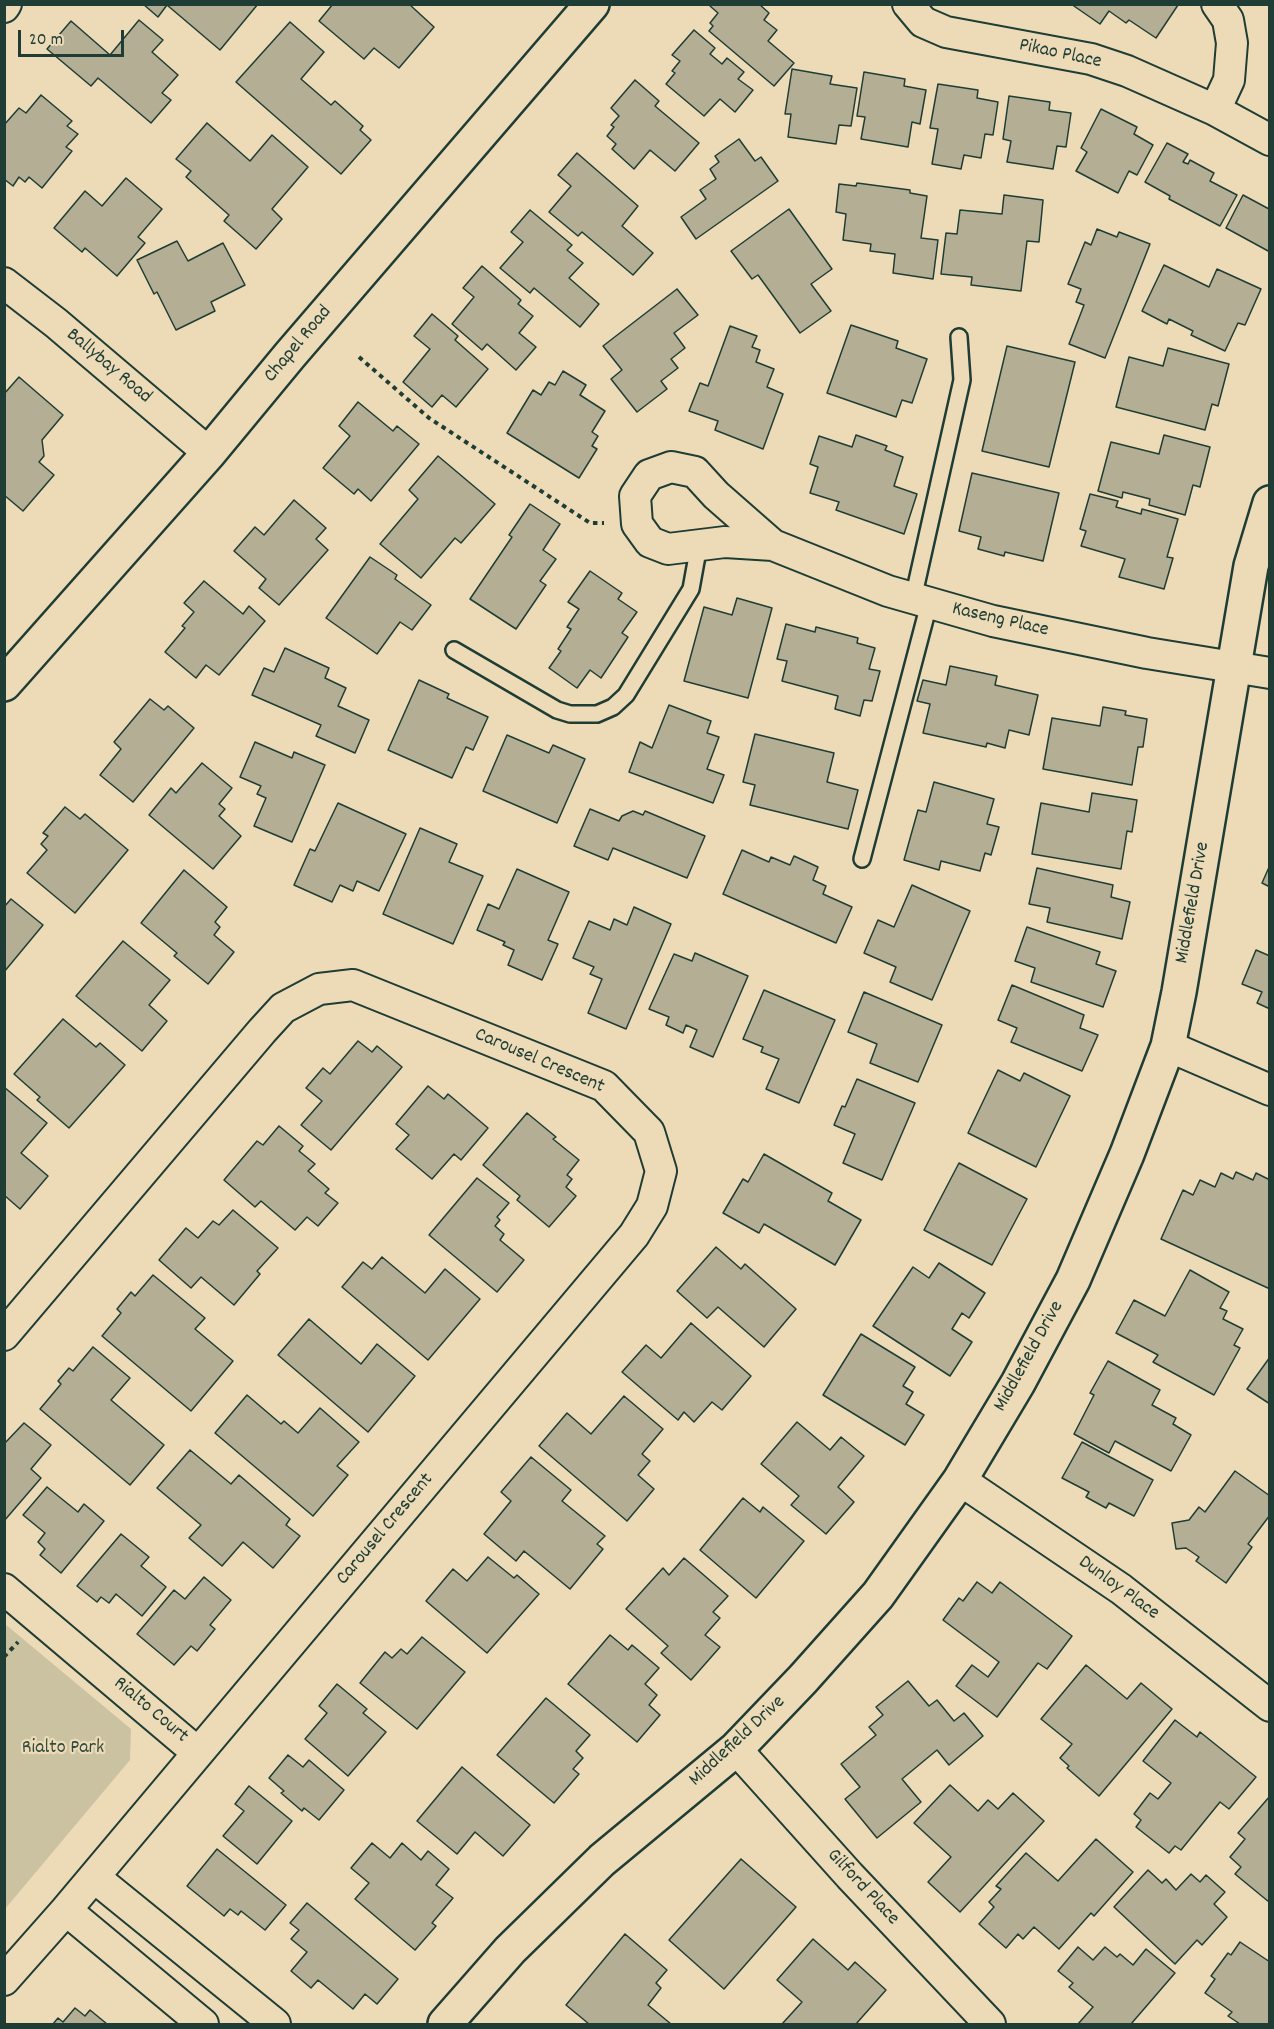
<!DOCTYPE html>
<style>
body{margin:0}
#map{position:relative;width:1274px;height:2029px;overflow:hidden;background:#eddbb8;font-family:Dekko,sans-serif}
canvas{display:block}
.frame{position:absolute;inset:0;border:6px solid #1f3d34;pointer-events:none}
.scale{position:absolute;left:18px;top:30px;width:106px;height:27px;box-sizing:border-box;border:3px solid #1f3d34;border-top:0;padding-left:8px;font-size:18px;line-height:21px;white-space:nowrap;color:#1f3d34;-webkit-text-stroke:4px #eddbb8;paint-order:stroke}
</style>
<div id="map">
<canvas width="1274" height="2029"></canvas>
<div class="frame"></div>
<div class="scale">20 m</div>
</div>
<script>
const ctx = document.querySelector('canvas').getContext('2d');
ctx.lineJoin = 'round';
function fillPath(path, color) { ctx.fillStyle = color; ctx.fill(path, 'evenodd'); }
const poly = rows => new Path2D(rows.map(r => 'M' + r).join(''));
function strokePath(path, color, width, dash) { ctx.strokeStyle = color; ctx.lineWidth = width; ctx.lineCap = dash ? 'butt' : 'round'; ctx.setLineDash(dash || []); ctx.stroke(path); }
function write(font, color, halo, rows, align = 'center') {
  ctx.font = font + ' Dekko,sans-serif'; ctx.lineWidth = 4.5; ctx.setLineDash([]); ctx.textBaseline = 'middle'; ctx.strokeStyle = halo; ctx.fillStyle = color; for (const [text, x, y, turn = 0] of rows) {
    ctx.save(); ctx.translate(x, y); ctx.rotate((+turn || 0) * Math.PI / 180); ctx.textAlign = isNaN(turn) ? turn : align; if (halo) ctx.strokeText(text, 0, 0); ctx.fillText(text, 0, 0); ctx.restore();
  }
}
fillPath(poly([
 [5,1624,131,1729,130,1760,5,1909]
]), '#cbc2a2');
const building = poly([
 [143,4,258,4,220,50,167,5,158,17,143,4],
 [333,4,409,4,434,27,399,68,374,48,364,59,319,21,333,4],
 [712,4,759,4,769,13,764,20,777,30,768,41,794,63,774,86,709,31,713,26,710,23,718,13,710,6,712,4],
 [1071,4,1177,4,1178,5,1156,38,1129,20,1126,23,1109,11,1100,24,1071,4],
 [139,20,163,40,152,52,178,75,162,93,171,100,151,123,98,78,91,86,47,49,71,21,110,55,139,20],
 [290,22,324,52,301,79,331,105,335,101,363,126,360,130,371,140,341,174,236,82,290,22],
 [694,30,715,48,710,54,722,64,727,58,744,72,738,79,753,90,735,112,720,99,704,116,666,84,675,73,672,71,680,61,672,55,694,30],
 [792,69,832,76,830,84,857,88,851,126,839,125,836,144,788,137,791,114,785,114,792,69],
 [864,72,905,79,904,86,926,90,920,124,912,122,908,147,861,139,865,117,857,116,864,72],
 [635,80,659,101,655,106,699,143,675,171,650,150,634,169,612,149,616,144,607,136,614,127,611,125,619,116,611,108,635,80],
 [938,84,978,90,977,98,998,102,993,135,985,134,981,158,964,155,961,169,932,164,938,129,930,128,938,84],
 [41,95,72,121,67,126,78,134,66,147,72,151,42,188,29,177,25,182,19,177,13,186,4,179,4,125,19,108,26,113,41,95],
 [1009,96,1050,102,1049,110,1071,113,1066,147,1057,146,1053,169,1007,162,1011,141,1003,139,1009,96],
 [1101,109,1137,127,1134,134,1153,145,1137,175,1129,171,1118,193,1076,171,1087,152,1081,148,1101,109],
 [207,123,250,161,272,135,308,167,272,209,282,219,256,249,224,221,229,215,186,177,191,171,176,159,207,123],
 [739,139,755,161,761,157,778,181,696,239,681,217,706,199,700,190,716,179,710,169,719,162,715,156,739,139],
 [1167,143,1188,154,1183,162,1188,164,1190,160,1214,173,1210,181,1237,195,1220,226,1169,199,1170,196,1145,182,1167,143],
 [577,153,638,206,622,226,653,253,633,275,582,232,578,236,549,212,571,186,558,175,577,153],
 [126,178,162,209,138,237,145,243,117,276,85,248,82,252,54,228,85,191,102,206,126,178],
 [857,183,910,190,910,193,927,196,921,238,938,240,933,279,893,273,895,254,870,251,871,244,843,240,846,214,836,212,839,184,856,186,857,183],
 [1004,195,1043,200,1039,242,1027,241,1021,291,971,285,972,277,941,274,946,233,957,234,960,210,1002,214,1004,195],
 [1243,195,1269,209,1270,208,1270,252,1226,228,1243,195],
 [789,209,832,269,811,284,831,311,800,333,758,275,752,279,731,251,789,209],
 [530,210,572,245,567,250,583,263,569,278,599,304,580,327,534,288,530,293,500,268,523,242,511,232,530,210],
 [1097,229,1117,237,1119,232,1150,244,1105,358,1069,344,1084,305,1076,302,1081,289,1068,284,1085,242,1091,245,1097,229],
 [177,241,188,261,223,243,245,285,211,302,215,311,176,330,157,292,154,294,137,260,177,241],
 [1164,265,1209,287,1217,269,1261,289,1245,325,1238,323,1225,351,1191,335,1193,331,1169,319,1167,324,1142,311,1164,265],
 [482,266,521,300,518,304,533,316,519,333,536,347,516,370,487,344,482,350,452,324,474,297,463,288,482,266],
 [677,289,698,315,674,333,685,348,671,359,678,368,661,381,667,389,637,412,611,379,622,370,603,346,677,289],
 [432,314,458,336,455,340,488,369,456,407,442,395,432,407,403,382,430,349,414,336,432,314],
 [851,325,898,341,896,348,927,359,912,403,902,400,896,417,827,393,851,325],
 [730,326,757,336,752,347,760,350,756,362,774,369,767,387,783,394,763,449,715,430,718,421,689,411,700,383,708,386,730,326],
 [1007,346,1075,362,1049,467,982,451,1007,346],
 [1168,348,1229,364,1218,406,1212,404,1205,430,1116,407,1129,357,1163,366,1168,348],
 [563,371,586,385,580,395,605,411,592,432,598,436,592,446,597,449,579,478,507,433,533,390,541,395,549,382,555,385,563,371],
 [19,377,63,415,42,440,44,456,39,462,54,475,23,511,4,495,4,394,19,377],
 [358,402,393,431,397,426,419,444,371,501,358,489,354,494,323,468,350,436,339,426,358,402],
 [856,435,887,446,885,450,903,457,894,486,917,494,904,534,836,510,839,502,810,493,818,467,810,464,819,436,852,447,856,435],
 [1164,435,1210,447,1200,487,1193,485,1185,515,1149,505,1150,499,1123,492,1122,498,1098,491,1111,442,1159,454,1164,435],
 [438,456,495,504,461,543,455,538,421,578,380,544,418,499,409,490,438,456],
 [972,473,1059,493,1043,561,1005,552,1004,556,978,549,981,537,959,531,972,473],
 [1090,494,1118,501,1116,507,1141,514,1142,509,1178,519,1167,557,1173,558,1164,589,1119,577,1125,559,1081,546,1086,531,1080,529,1090,494],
 [294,500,326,528,316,539,328,550,279,605,259,588,266,579,234,551,255,527,264,535,294,500],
 [530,504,560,524,543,550,556,559,540,581,546,585,516,629,470,599,512,537,509,535,530,504],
 [370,557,397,575,395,579,431,605,412,630,400,622,377,654,326,618,370,557],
 [590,571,622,593,618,599,637,612,622,633,628,637,601,678,590,670,577,688,549,668,561,651,558,649,571,629,567,627,579,609,568,602,590,571],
 [204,581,243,614,249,606,265,621,219,675,206,665,196,678,165,652,185,628,182,626,194,612,184,603,204,581],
 [737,598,772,608,748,698,684,681,704,607,732,615,737,598],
 [786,624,815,632,816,627,858,638,857,643,875,648,869,669,880,671,872,701,864,700,860,716,835,709,838,696,782,681,787,661,777,659,786,624],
 [285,648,329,668,325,678,346,688,338,706,369,720,355,753,316,736,321,725,252,695,264,668,274,672,285,648],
 [950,666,997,676,995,685,1038,695,1029,735,1009,730,1005,748,987,743,986,747,923,733,930,704,917,701,923,680,946,685,950,666],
 [419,680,449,694,447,698,488,717,473,750,466,747,452,778,388,750,419,680],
 [150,699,164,710,168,706,194,728,133,802,100,775,121,749,114,742,150,699],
 [669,705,711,721,707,733,719,737,707,769,724,775,713,803,629,772,640,742,652,748,669,705],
 [1103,707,1126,711,1125,715,1147,719,1143,747,1138,747,1132,785,1043,769,1052,718,1100,726,1103,707],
 [755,734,834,753,827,782,858,790,848,829,750,805,755,785,743,782,755,734],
 [507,735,549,753,553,745,585,759,557,823,483,791,507,735],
 [255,742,292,758,294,752,325,765,292,842,254,826,266,798,257,794,261,786,240,777,255,742],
 [202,763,232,788,219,804,225,809,219,816,241,836,213,869,149,815,171,788,176,793,202,763],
 [934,782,994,799,987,824,999,827,991,855,985,853,980,871,941,861,939,870,904,860,918,810,926,812,934,782],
 [1092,793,1137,800,1132,832,1127,831,1121,869,1032,854,1041,803,1089,812,1092,793],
 [338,803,406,834,379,891,357,881,353,891,340,885,332,902,294,885,310,849,315,851,338,803],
 [65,807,80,819,85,814,128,850,75,913,27,873,47,850,41,844,48,836,43,833,65,807],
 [590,809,619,821,622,816,633,811,643,815,645,811,705,836,687,878,613,848,608,860,574,846,590,809],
 [420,828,457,844,449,862,483,876,453,944,383,914,420,828],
 [742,850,769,862,771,857,790,865,794,856,818,867,813,880,826,886,823,894,852,907,836,943,723,894,742,850],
 [1270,865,1270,887,1262,883,1270,865],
 [1037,868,1113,885,1111,897,1130,902,1122,939,1047,922,1050,908,1029,904,1037,868],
 [517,869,569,892,548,940,558,944,542,980,508,965,514,950,503,945,505,942,477,930,488,904,499,909,517,869],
 [184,870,227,907,215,922,220,927,214,935,234,952,208,984,174,956,177,953,141,923,184,870],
 [912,885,970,911,932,1000,890,982,896,967,864,953,878,920,894,927,912,885],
 [11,899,43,925,4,972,4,907,11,899],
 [634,907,671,924,626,1029,588,1013,602,979,590,974,594,967,573,958,589,921,610,930,614,919,627,925,634,907],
 [1027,927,1100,952,1096,964,1116,971,1103,1007,1031,982,1035,968,1015,961,1027,927],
 [123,941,170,980,149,1005,167,1021,142,1051,76,996,123,941],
 [1256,950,1270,956,1270,1009,1257,1003,1262,992,1242,984,1256,950],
 [695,953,748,976,713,1057,690,1047,697,1030,686,1025,683,1033,666,1025,669,1017,649,1009,674,954,692,961,695,953],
 [1012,985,1084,1015,1080,1028,1098,1035,1082,1071,1011,1042,1017,1028,998,1020,1012,985],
 [764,990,835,1020,799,1103,766,1089,779,1059,761,1052,763,1047,743,1039,764,990],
 [864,992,942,1025,918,1082,870,1063,877,1044,848,1032,864,992],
 [63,1019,96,1047,100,1043,125,1065,69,1128,37,1100,40,1097,14,1074,63,1019],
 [358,1041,372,1052,377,1046,402,1067,331,1150,301,1125,322,1101,306,1088,323,1068,330,1074,358,1041],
 [998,1070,1020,1081,1024,1073,1070,1096,1036,1167,968,1133,998,1070],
 [857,1079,915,1103,882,1180,843,1163,855,1134,834,1125,842,1106,845,1107,857,1079],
 [428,1086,444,1099,448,1094,488,1128,461,1160,454,1154,432,1179,396,1149,409,1135,396,1124,428,1086],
 [4,1087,47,1123,21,1153,48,1176,20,1209,4,1195,4,1087],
 [527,1113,556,1137,553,1139,579,1160,567,1175,572,1179,566,1187,576,1196,549,1227,517,1200,520,1196,483,1165,527,1113],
 [279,1126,303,1146,299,1151,315,1164,308,1171,329,1189,325,1193,338,1203,318,1226,307,1217,295,1230,261,1201,255,1207,224,1180,257,1141,263,1145,279,1126],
 [764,1154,832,1193,828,1201,861,1220,835,1265,764,1224,759,1233,723,1213,743,1179,748,1182,764,1154],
 [959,1163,1027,1199,992,1265,924,1230,959,1163],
 [1236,1172,1253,1180,1256,1173,1270,1180,1270,1289,1161,1239,1183,1190,1193,1195,1200,1180,1215,1187,1221,1173,1233,1179,1236,1172],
 [477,1178,509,1203,497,1217,500,1220,495,1226,504,1234,500,1240,524,1260,497,1292,429,1235,477,1178],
 [233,1210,278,1248,257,1271,260,1274,234,1305,201,1277,191,1288,159,1260,186,1228,198,1238,213,1221,219,1225,233,1210],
 [716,1247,741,1269,745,1264,796,1309,764,1347,718,1307,707,1318,677,1291,716,1247],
 [382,1257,425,1293,445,1269,480,1299,428,1360,342,1287,363,1262,372,1269,382,1257],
 [939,1263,985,1293,969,1318,962,1313,952,1329,972,1342,950,1376,873,1326,913,1267,929,1278,939,1263],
 [1190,1270,1229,1292,1220,1308,1227,1311,1223,1319,1243,1329,1234,1345,1240,1348,1214,1395,1153,1362,1158,1355,1116,1333,1134,1300,1165,1316,1190,1270],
 [153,1275,205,1318,195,1329,233,1361,191,1411,102,1336,121,1313,117,1309,131,1292,135,1296,153,1275],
 [309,1319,361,1364,377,1344,415,1376,368,1432,278,1355,309,1319],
 [691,1323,751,1376,722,1410,712,1402,694,1422,684,1412,678,1420,622,1372,646,1345,661,1358,691,1323],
 [861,1334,915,1367,903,1386,913,1392,906,1404,924,1415,905,1445,823,1395,861,1334],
 [93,1347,130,1378,111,1400,164,1445,130,1485,40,1409,61,1384,58,1381,69,1368,73,1371,93,1347],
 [1270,1357,1270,1404,1247,1389,1270,1357],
 [1108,1361,1160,1390,1152,1405,1176,1418,1173,1424,1191,1435,1171,1471,1115,1441,1109,1453,1074,1434,1094,1395,1090,1393,1108,1361],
 [247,1395,281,1424,284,1421,298,1433,320,1408,359,1442,337,1466,348,1475,313,1516,215,1433,247,1395],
 [624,1396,663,1429,642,1454,650,1461,638,1475,654,1489,627,1521,539,1446,567,1413,591,1434,624,1396],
 [797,1422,830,1450,841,1437,864,1456,838,1487,854,1502,826,1534,791,1505,799,1496,761,1464,797,1422],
 [24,1423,51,1445,31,1469,41,1478,4,1521,4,1444,24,1423],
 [1082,1442,1153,1480,1134,1516,1109,1503,1106,1508,1086,1497,1089,1492,1062,1478,1082,1442],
 [190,1450,231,1484,239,1475,290,1519,286,1525,300,1536,273,1568,243,1542,222,1566,189,1538,201,1525,157,1488,190,1450],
 [531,1457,571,1490,562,1501,605,1536,597,1544,603,1549,570,1589,524,1551,516,1561,484,1534,511,1501,501,1492,531,1457],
 [1235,1471,1270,1496,1270,1515,1248,1544,1252,1547,1226,1583,1196,1561,1199,1557,1186,1548,1176,1549,1172,1523,1189,1520,1199,1507,1205,1512,1235,1471],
 [47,1487,78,1512,84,1504,104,1521,61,1573,40,1555,45,1549,38,1542,45,1533,23,1515,47,1487],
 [743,1498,760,1512,763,1507,804,1541,756,1598,700,1550,743,1498],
 [121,1534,149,1557,141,1566,166,1587,142,1616,116,1594,109,1603,101,1597,97,1602,77,1586,121,1534],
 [488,1557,514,1578,517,1575,539,1594,487,1653,426,1601,453,1569,467,1581,488,1557],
 [684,1558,728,1596,713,1612,720,1618,705,1635,720,1647,691,1680,661,1653,668,1646,626,1609,663,1568,669,1575,684,1558],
 [204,1577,231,1600,210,1625,215,1629,197,1651,191,1646,174,1665,137,1634,174,1590,185,1599,204,1577],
 [977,1582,992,1593,1000,1582,1072,1636,1047,1669,1038,1663,997,1717,956,1686,972,1665,988,1677,999,1662,943,1620,959,1598,963,1601,977,1582],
 [610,1635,628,1650,632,1645,659,1668,645,1684,657,1695,649,1705,660,1715,637,1742,568,1684,610,1635],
 [422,1637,465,1672,417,1729,360,1683,385,1652,392,1658,401,1649,407,1654,422,1637],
 [1086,1665,1127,1699,1141,1683,1172,1709,1099,1796,1067,1768,1069,1766,1060,1758,1072,1744,1041,1719,1086,1665],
 [908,1681,929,1706,937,1700,954,1721,964,1713,983,1736,949,1765,937,1750,902,1779,921,1802,877,1838,845,1799,860,1787,841,1764,876,1735,869,1727,883,1715,876,1707,908,1681],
 [337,1684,367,1709,363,1713,386,1732,348,1776,305,1739,327,1713,319,1706,337,1684],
 [546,1698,590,1735,576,1751,583,1758,573,1769,579,1774,554,1803,497,1755,546,1698],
 [1175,1720,1197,1737,1200,1732,1256,1777,1229,1809,1220,1802,1181,1850,1175,1846,1169,1853,1136,1827,1141,1820,1134,1814,1150,1793,1158,1799,1171,1783,1143,1761,1175,1720],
 [288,1755,303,1767,309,1760,344,1790,319,1820,304,1808,302,1811,281,1793,284,1791,269,1778,288,1755],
 [462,1767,530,1825,503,1856,475,1832,457,1854,417,1821,462,1767],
 [950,1785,978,1811,988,1800,998,1809,1013,1793,1044,1821,960,1912,928,1882,951,1857,914,1823,950,1785],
 [249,1786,292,1821,257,1864,223,1836,244,1811,235,1804,249,1786],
 [1270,1796,1270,1902,1269,1902,1235,1874,1241,1867,1230,1857,1245,1839,1238,1833,1270,1796],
 [1096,1839,1133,1872,1094,1916,1091,1913,1059,1949,1034,1927,1023,1939,1018,1934,1006,1948,979,1924,994,1907,989,1902,1001,1889,996,1886,1026,1853,1058,1881,1096,1839],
 [372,1843,390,1858,402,1843,421,1860,428,1851,449,1869,436,1885,453,1898,432,1923,436,1926,415,1950,355,1899,369,1883,351,1868,372,1843],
 [217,1849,286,1905,265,1930,241,1911,238,1915,230,1909,224,1916,187,1886,217,1849],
 [741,1859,796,1907,724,1989,669,1940,741,1859],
 [1148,1870,1162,1883,1166,1879,1176,1890,1191,1874,1200,1882,1206,1875,1225,1892,1214,1904,1227,1917,1202,1945,1197,1940,1175,1964,1114,1907,1148,1870],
 [307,1903,398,1979,377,2004,365,1994,353,2009,318,1980,311,1988,291,1971,307,1952,291,1939,299,1930,290,1923,307,1903],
 [625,1934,667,1970,656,1983,661,1988,648,2005,671,2024,589,2024,566,2005,625,1934],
 [813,1939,848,1970,855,1962,886,1990,856,2024,782,2024,802,2002,777,1980,813,1939],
 [1240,1942,1270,1962,1270,2024,1240,2024,1228,2016,1232,2012,1205,1993,1215,1979,1211,1976,1228,1953,1231,1955,1240,1942],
 [1078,1947,1093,1960,1105,1947,1117,1957,1120,1954,1133,1965,1146,1949,1175,1973,1131,2024,1078,2024,1093,2007,1069,1987,1073,1983,1058,1971,1078,1947],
 [75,2008,85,2016,90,2010,107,2024,53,2024,58,2018,63,2022,75,2008]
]);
fillPath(building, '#b4af94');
strokePath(building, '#1f3d34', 1.5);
const lane = poly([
 [913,599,962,380,959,337],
 [454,650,557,710,570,714,597,714,613,707,626,695,691,589,699,545],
 [862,859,929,604]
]);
const street = poly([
 [908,4,923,22,946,32,1091,59,1127,71,1215,110,1270,140],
 [4,7,6,4],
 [1215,110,1229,80,1232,43,1228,20,1217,4],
 [4,283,56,323,209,453],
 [773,545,716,495,695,472,671,467,649,475,635,496,637,524,650,542,668,549,725,542,773,545,888,591,993,621,1147,653,1270,673],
 [1168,1046,1270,1090],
 [4,1335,262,1031,283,1008,319,989,353,985,604,1086,649,1132,661,1171,652,1206,634,1235,198,1753],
 [960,1480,1121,1589,1270,1706],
 [4,1589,198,1753,66,1910,4,1980],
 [736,1749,850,1876,990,2024],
 [94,1877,275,2024],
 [66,1910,203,2024]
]);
const secondary = poly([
 [4,684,209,453,290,355,592,4],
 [445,2024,510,1950,602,1860,736,1749,803,1679,878,1595,960,1480,1018,1383,1073,1280,1127,1154,1168,1046,1179,992,1251,566,1270,503]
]);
strokePath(lane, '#1f3d34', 20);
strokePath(street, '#1f3d34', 34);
strokePath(secondary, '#1f3d34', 38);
strokePath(poly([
 [359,357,429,418,590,523,604,523],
 [4,1657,18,1642]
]), '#1f3d34', 4, [4.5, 4.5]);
strokePath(lane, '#eddbb8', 15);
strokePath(street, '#eddbb8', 30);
strokePath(secondary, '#eddbb8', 33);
write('20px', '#1f3d34', '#eddbb8', [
 ["Pikao Place",1060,55,12],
 ["Chapel Road",299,345,-50],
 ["Ballybay Road",108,367,40],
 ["Kaseng Place",1000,621,13],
 ["Middlefield Drive",1194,903,-80],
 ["Carousel Crescent",539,1062,23],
 ["Middlefield Drive",1030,1357,-61],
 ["Carousel Crescent",386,1530,-50],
 ["Dunloy Place",1118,1589,36],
 ["Rialto Court",150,1711,40],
 ["Middlefield Drive",738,1742,-43],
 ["Gilford Place",862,1888,47]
]);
write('20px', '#304a3f', '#eddbb8', [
 ["Rialto Park",63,1749]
]);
</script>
